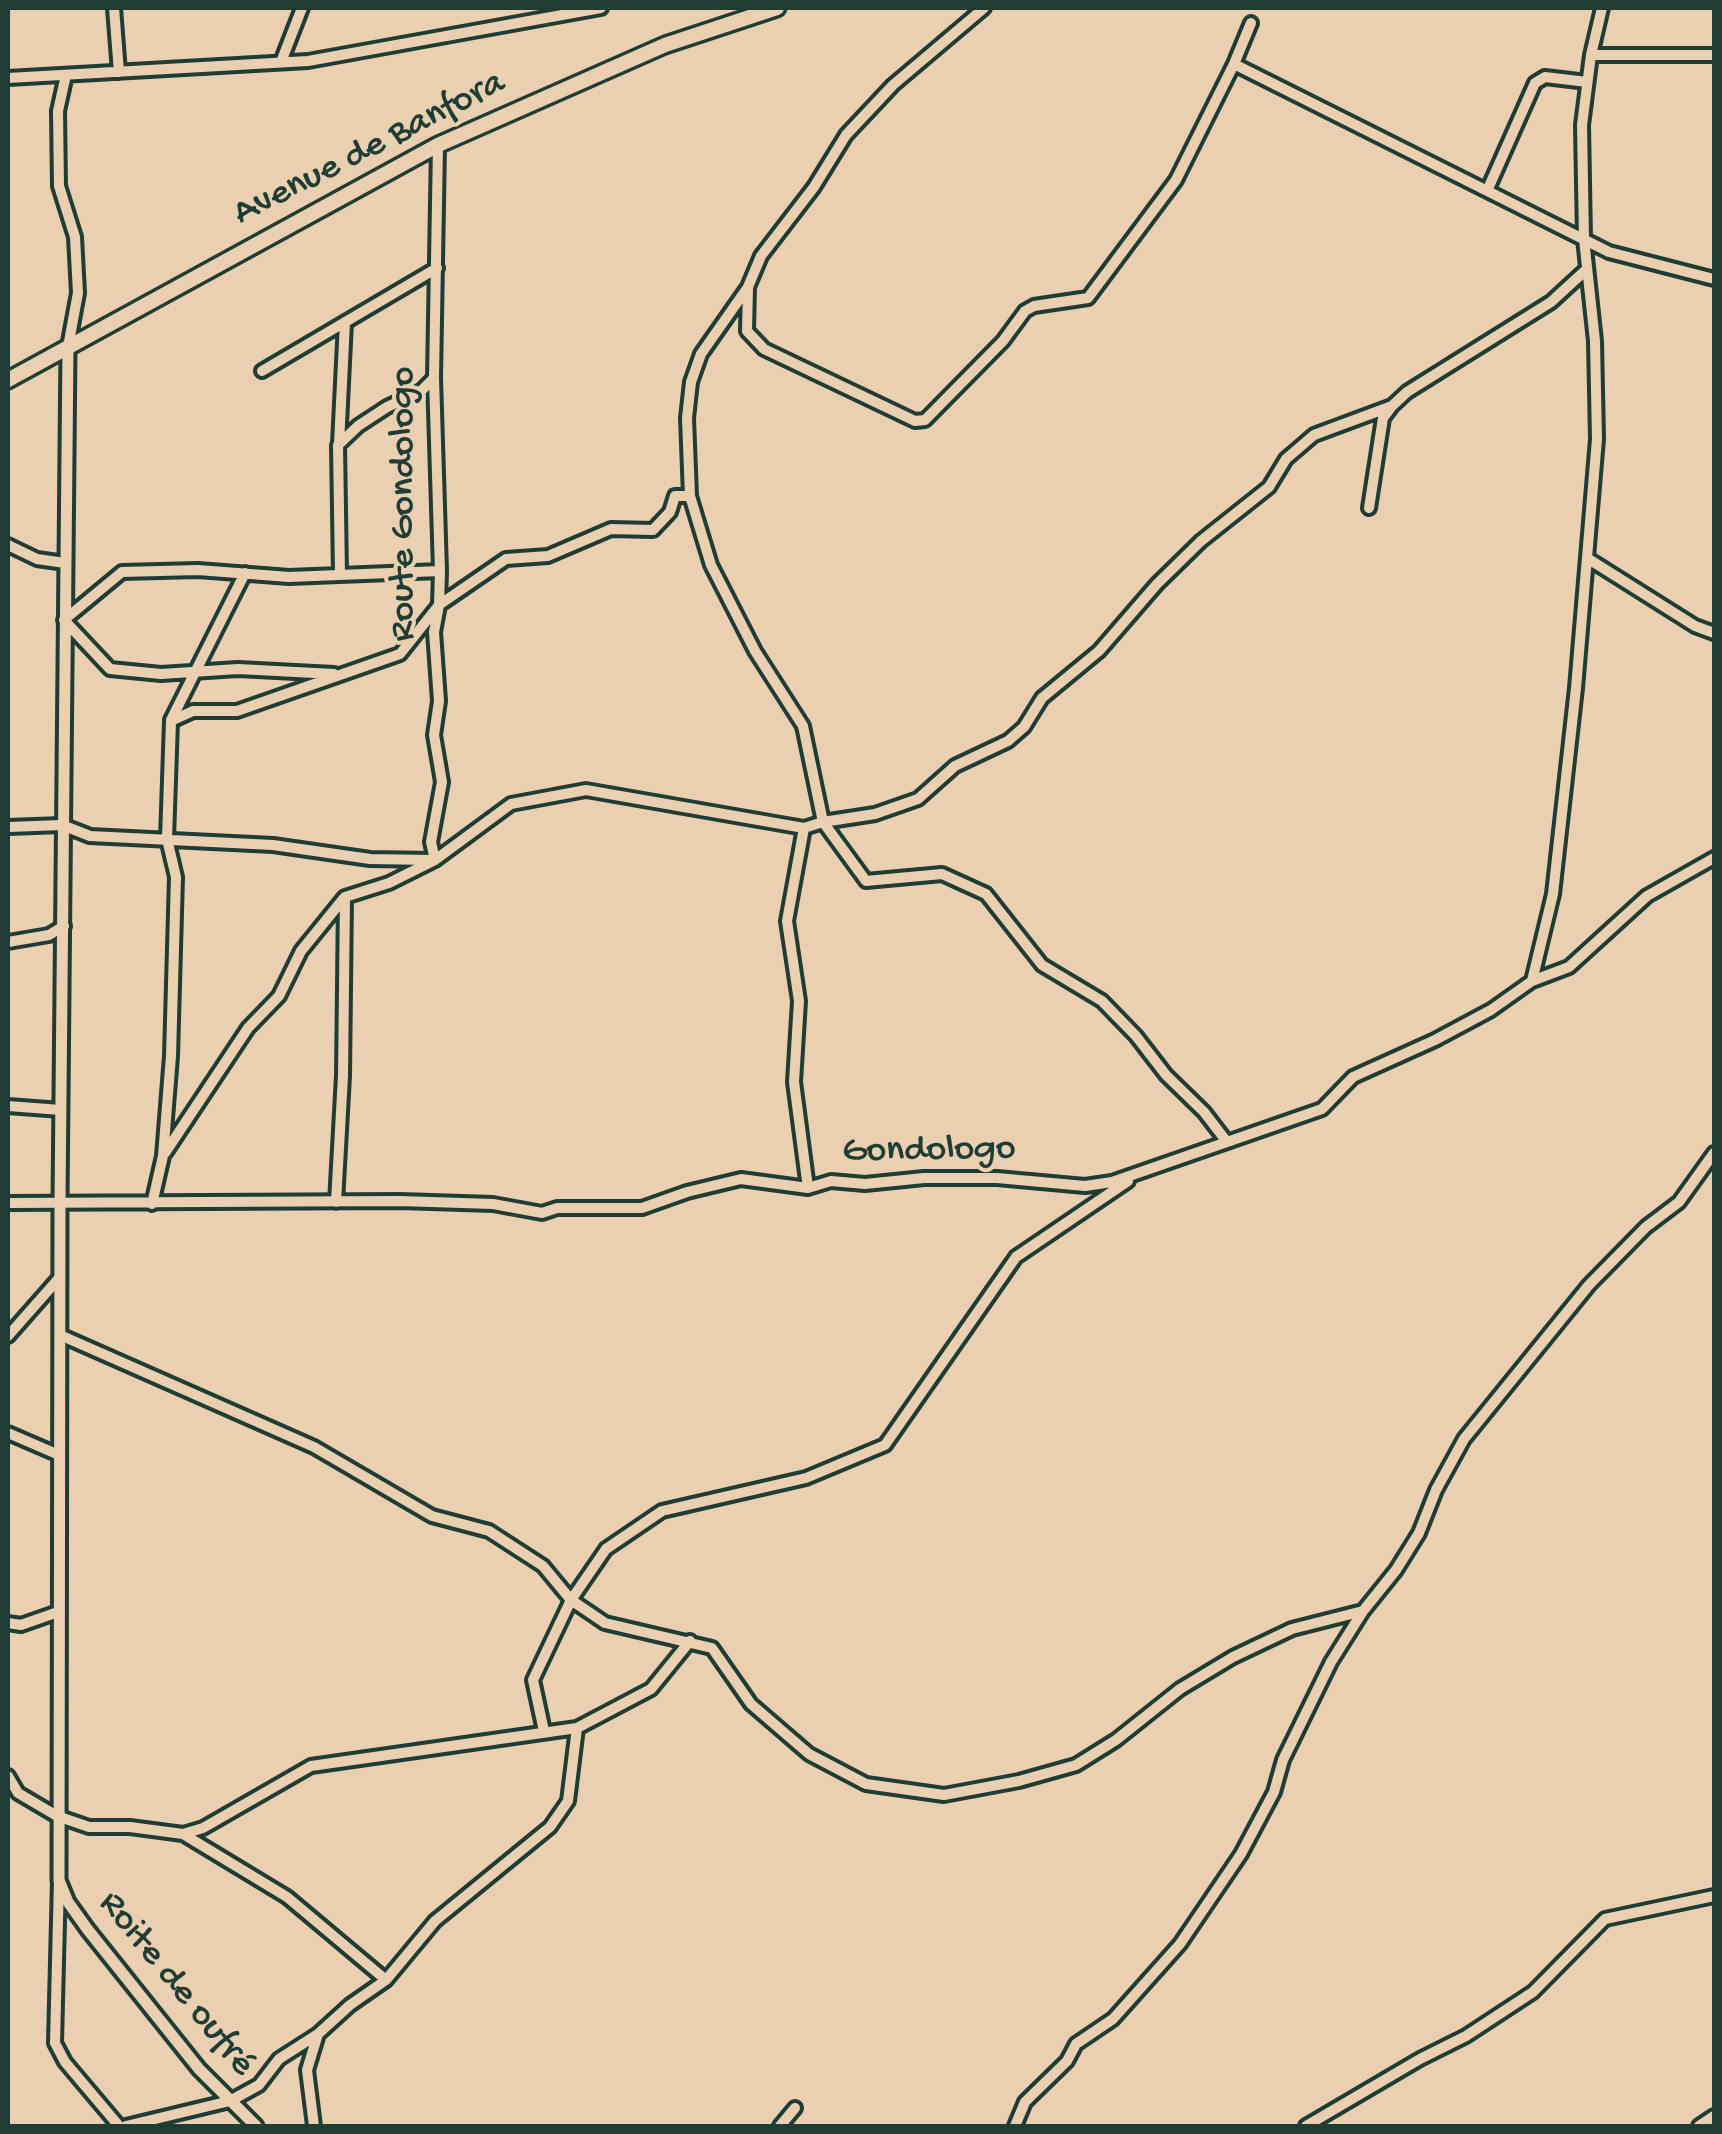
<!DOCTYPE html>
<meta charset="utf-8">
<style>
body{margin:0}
#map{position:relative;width:1722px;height:2134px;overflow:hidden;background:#ead0b1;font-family:"Gochi Hand",sans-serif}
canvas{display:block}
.frame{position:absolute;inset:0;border:10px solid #1f3d34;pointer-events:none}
</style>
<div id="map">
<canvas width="1722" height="2134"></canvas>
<div class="frame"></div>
</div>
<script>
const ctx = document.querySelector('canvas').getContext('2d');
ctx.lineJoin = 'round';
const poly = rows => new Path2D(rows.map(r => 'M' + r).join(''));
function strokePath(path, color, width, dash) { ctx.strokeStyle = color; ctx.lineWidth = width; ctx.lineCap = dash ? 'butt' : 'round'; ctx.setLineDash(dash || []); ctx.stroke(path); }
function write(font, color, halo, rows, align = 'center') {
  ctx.font = font + ' "Gochi Hand",sans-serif'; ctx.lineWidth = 8; ctx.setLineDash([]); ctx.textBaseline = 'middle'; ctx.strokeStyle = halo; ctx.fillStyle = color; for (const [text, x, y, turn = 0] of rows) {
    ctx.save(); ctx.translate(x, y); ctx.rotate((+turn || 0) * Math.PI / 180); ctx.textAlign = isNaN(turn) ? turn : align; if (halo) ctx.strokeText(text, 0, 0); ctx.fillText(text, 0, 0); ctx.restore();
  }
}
const minor = poly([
 [114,8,119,72],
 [984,8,893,85,846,135,814,187,761,256,748,287,701,354,691,382,687,418,690,496,711,565,755,651,803,726,823,822,875,814,918,799,955,766,1008,741,1024,727,1042,698,1099,651,1157,584,1201,541,1269,487,1286,459,1314,435,1392,406],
 [1591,55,1714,55],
 [281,62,302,8],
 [1234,64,1609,252,1714,279],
 [66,75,58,111,59,186,75,237,78,293,68,347],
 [8,78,308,61,601,8],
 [1487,191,1535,83,1545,77,1587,82],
 [748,288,747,331,764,349,915,421,925,420,1003,341,1025,311,1034,306,1088,298,1176,180,1234,64,1251,23],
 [262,371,437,268],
 [339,444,345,322],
 [1369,508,1383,418,1392,406,1407,392,1551,302,1587,269],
 [8,545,37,559,65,563],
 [1587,558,1695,626,1714,633],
 [340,574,338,445,358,426,387,407,421,391,434,378],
 [334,674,238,669,161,674,110,669,64,620,122,572,198,570,289,577,440,571],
 [171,720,245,573],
 [8,827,62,825,90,836,273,845,370,859,433,860],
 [804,828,787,921,799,1001,794,1082,808,1188],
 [435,860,431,842,442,782,434,735,439,701,434,632,439,605,440,571,434,378,438,145],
 [8,942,49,935,64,926],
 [1532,981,1553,894,1576,688,1597,439,1595,341,1584,239,1582,125,1591,55,1602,8],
 [8,1106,61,1110],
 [165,1153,248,1028,279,996,301,951,344,898],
 [336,1202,343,1076,345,897,389,883,435,860,511,804,586,790,804,828,823,822,866,881,942,874,986,894,1042,965,1102,1001,1136,1036,1166,1075,1204,1112,1227,1142],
 [8,1203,400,1201,493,1204,542,1213,557,1208,642,1208,687,1192,741,1179,808,1188,831,1181,865,1184,924,1178,997,1178,1085,1186,1112,1182,1322,1109,1353,1077,1435,1040,1491,1010,1532,981,1569,967,1647,896,1714,858],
 [152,1204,163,1156,171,1056,176,877,167,839,171,721,193,711,237,711,400,654,439,605,506,559,548,556,611,529,653,530,670,512,675,496,690,496],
 [60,1335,314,1447,432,1516,489,1531,543,1566,571,1600,605,1623,712,1648,751,1704,809,1754,866,1784,944,1795,1019,1781,1076,1765,1116,1740,1180,1689,1233,1657,1292,1629,1363,1611],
 [8,1336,60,1277],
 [8,1433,59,1455],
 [8,1623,21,1625,58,1612],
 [544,1731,533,1680,571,1600,606,1549,662,1511,806,1478,885,1445,1016,1257,1128,1181],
 [8,1776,18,1793,57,1816,89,1827,130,1827,183,1834,287,1897,386,1980],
 [183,1834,203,1828,311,1766,577,1728],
 [59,1880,55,2043,65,2062,119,2126],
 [126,2126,230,2101,259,2085,279,2059,318,2034],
 [314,2126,307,2070,318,2034,350,2005,386,1980,435,1921,550,1827,568,1801,577,1728,651,1689,690,1641],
 [780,2126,795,2108],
 [1015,2126,1025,2102,1067,2061,1076,2044,1113,2019,1180,1944,1241,1854,1274,1792,1283,1760,1331,1662,1363,1611,1396,1570,1419,1533,1436,1490,1464,1439,1589,1285,1646,1227,1679,1202,1714,1153],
 [1306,2126,1420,2059,1466,2036,1533,1992,1605,1919,1714,1896],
 [1699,2126,1714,2116]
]);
const tertiary = poly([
 [68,347,60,1202,59,1880,68,1902,88,1930,199,2069,256,2126]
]);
const secondary = poly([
 [8,380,438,145,665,45,777,8]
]);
strokePath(minor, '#1f3d34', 18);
strokePath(tertiary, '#1f3d34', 19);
strokePath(secondary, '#1f3d34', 21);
strokePath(minor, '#ead0b1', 10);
strokePath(tertiary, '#ead0b1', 11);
strokePath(secondary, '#ead0b1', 14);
write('38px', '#1f3d34', '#ead0b1', [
 ["Avenue de Banfora",370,150,-27],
 ["Route Gondologo",405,504,-90],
 ["Gondologo",929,1152,-1],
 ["Roite de oufré",175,1985,51]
]);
</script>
